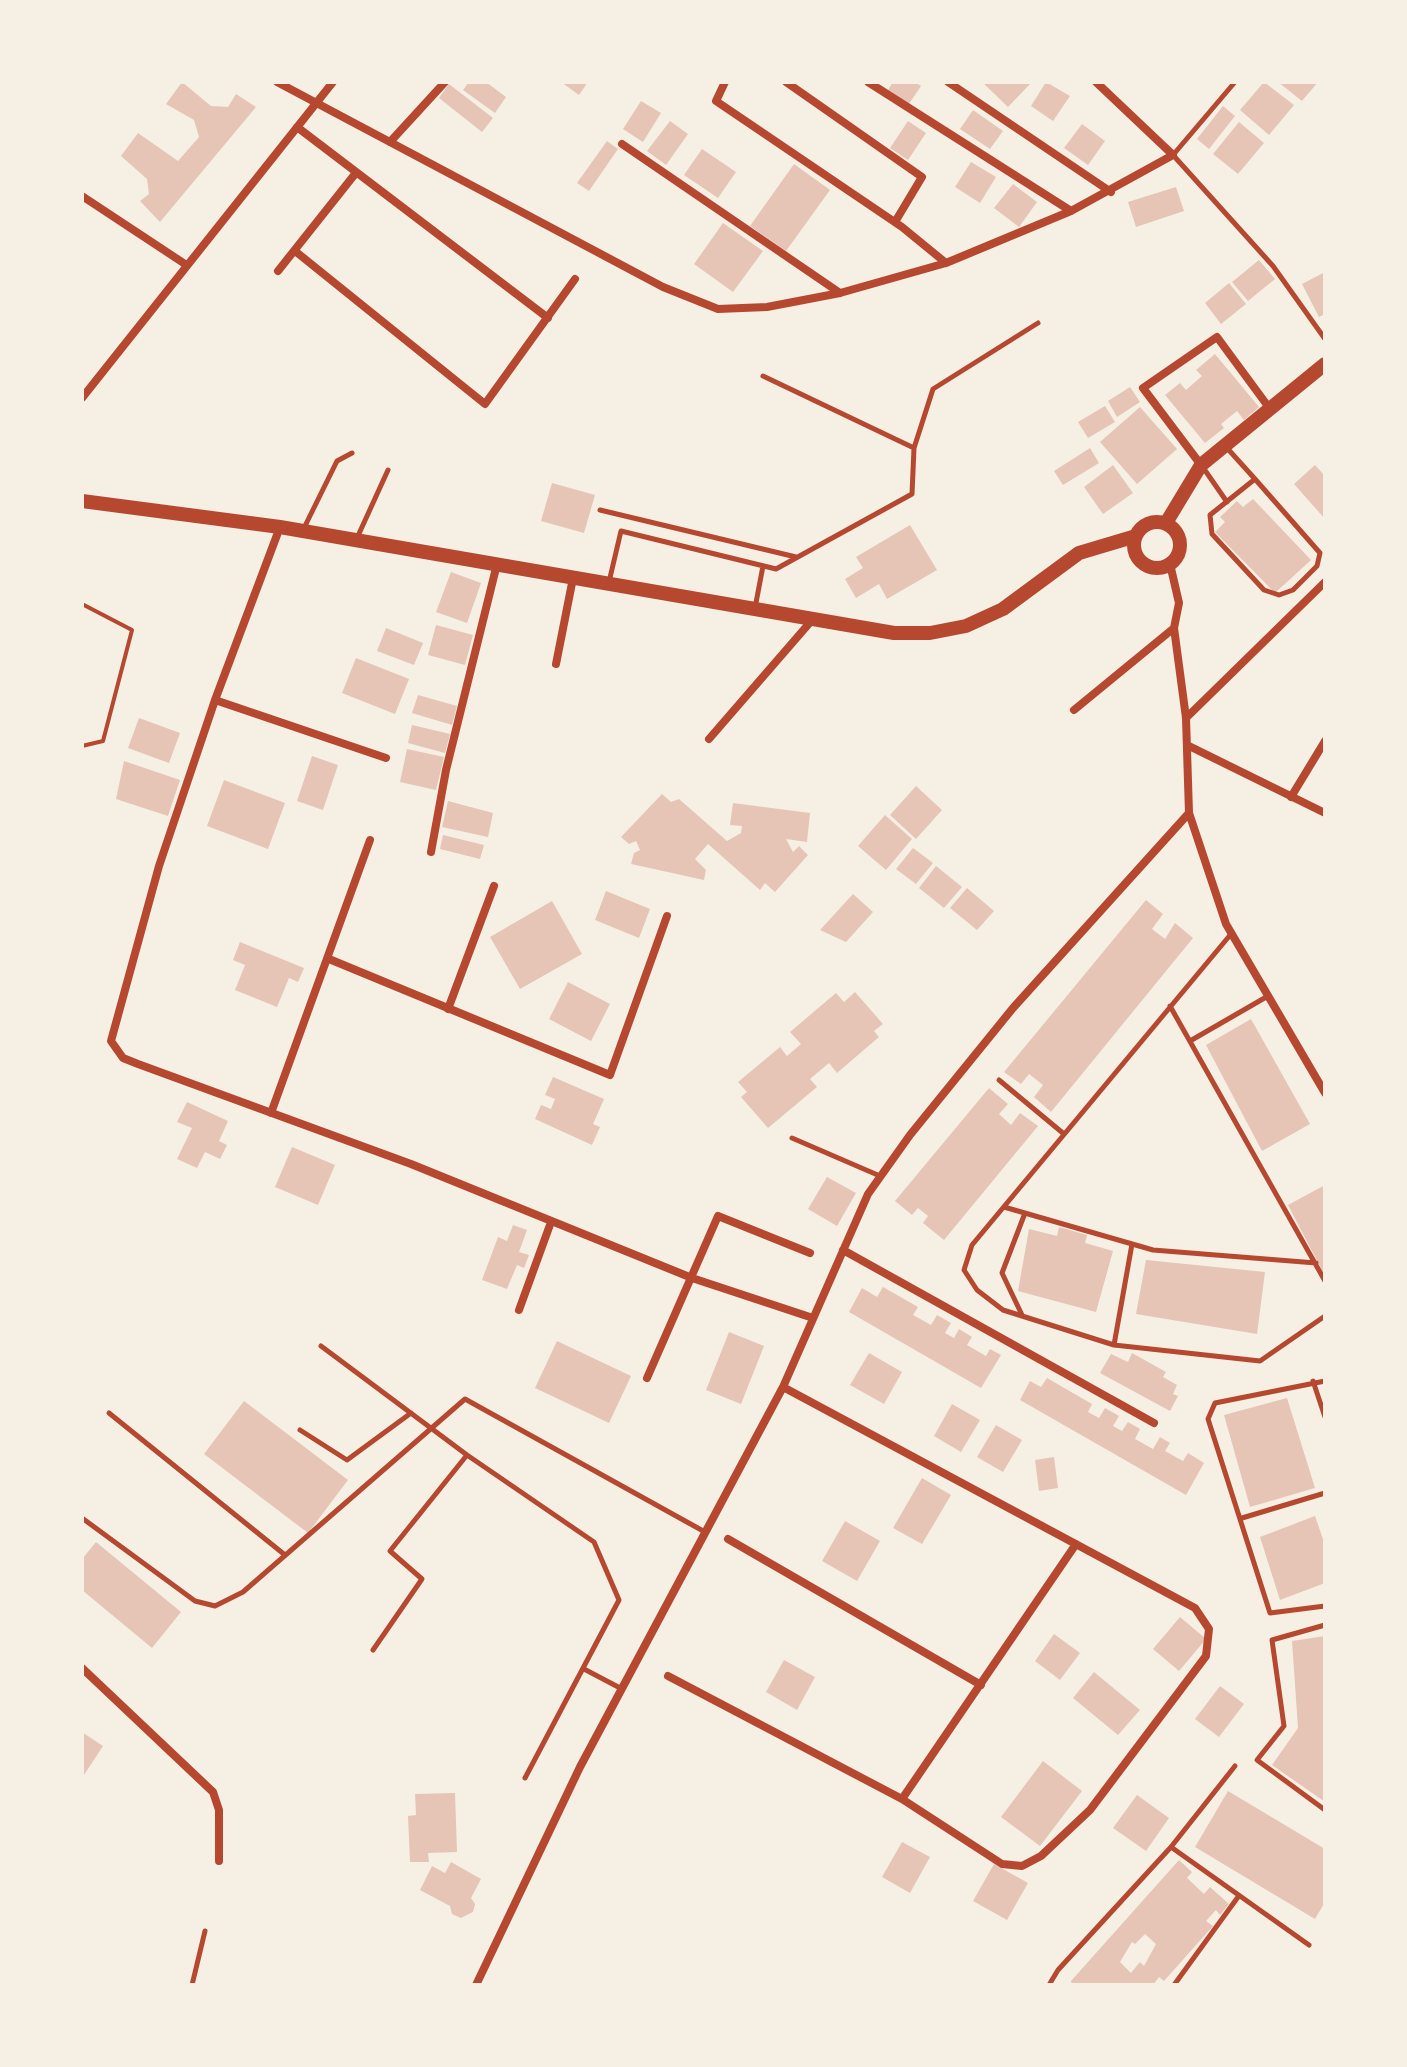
<!DOCTYPE html>
<style>
body{margin:0}
#map{position:relative;width:1407px;height:2067px;overflow:hidden;background:#f6efe4;font-family:"Roboto Condensed",sans-serif}
canvas{display:block}
.frame{position:absolute;inset:0;border:84px solid #f6efe4;pointer-events:none}
</style>
<div id="map">
<canvas width="1407" height="2067"></canvas>
<div class="frame"></div>
</div>
<script>
const ctx = document.querySelector('canvas').getContext('2d');
ctx.lineJoin = 'round';
function fillPath(path, color) { ctx.fillStyle = color; ctx.fill(path, 'evenodd'); }
const poly = rows => new Path2D(rows.map(r => 'M' + r).join(''));
function strokePath(path, color, width, dash) { ctx.strokeStyle = color; ctx.lineWidth = width; ctx.lineCap = dash ? 'butt' : 'round'; ctx.setLineDash(dash || []); ctx.stroke(path); }
fillPath(poly([
 [182,82,211,106,228,107,236,94,256,107,160,222,140,201,149,194,147,179,121,156,138,133,178,161,199,137,194,120,166,104],
 [469,82,486,82,506,97,495,113,463,90],
 [561,82,588,82,579,95],
 [893,82,915,82,921,86,909,104,888,90],
 [982,82,1032,82,1008,107],
 [1046,82,1070,96,1053,121,1031,106],
 [1264,82,1294,105,1269,135,1240,110],
 [1278,82,1318,82,1302,101],
 [449,84,493,118,482,132,439,98],
 [641,101,661,113,643,142,623,129],
 [1223,106,1235,116,1209,149,1197,139],
 [973,110,1003,131,990,149,960,129],
 [670,121,688,134,666,165,647,151],
 [908,121,926,133,908,160,890,148],
 [1239,122,1264,143,1238,174,1213,154],
 [1082,124,1105,141,1088,165,1064,148],
 [607,141,618,149,589,191,577,183],
 [702,149,736,172,718,198,684,175],
 [971,162,996,177,980,203,955,187],
 [794,164,830,190,786,251,750,226],
 [1013,184,1037,202,1019,227,994,208],
 [1176,187,1184,211,1136,227,1128,202],
 [723,223,763,251,733,292,694,264],
 [1259,260,1275,279,1248,301,1232,282],
 [1325,272,1325,314,1319,317,1302,284],
 [1229,283,1246,304,1221,324,1205,303],
 [1215,354,1259,407,1244,420,1237,411,1221,424,1224,428,1205,443,1165,395,1180,383,1186,390,1202,376,1196,370],
 [1130,387,1140,402,1117,417,1108,401],
 [1105,406,1115,422,1088,438,1078,422],
 [1140,407,1177,449,1137,484,1100,442],
 [1090,448,1099,463,1063,485,1054,471],
 [1113,465,1133,493,1103,514,1084,487],
 [1315,465,1325,476,1325,519,1294,484],
 [552,483,595,495,584,533,541,521],
 [1253,499,1311,560,1275,593,1215,532,1225,522,1220,517,1237,501,1243,507],
 [910,525,937,570,887,599,879,584,856,598,845,579,863,568,856,557],
 [451,572,481,583,467,623,436,612],
 [436,625,473,635,465,665,428,655],
 [386,628,423,643,414,665,377,651],
 [356,658,409,679,395,714,342,693],
 [418,695,457,706,452,725,412,713],
 [139,718,180,733,169,763,128,748],
 [412,725,450,734,445,753,408,743],
 [407,749,444,757,436,790,400,782],
 [312,756,338,765,323,810,297,801],
 [124,761,180,780,168,816,116,799],
 [224,780,285,803,268,849,207,826],
 [916,786,942,810,916,839,890,815],
 [662,794,671,802,679,799,727,841,741,833,742,826,730,825,733,803,810,813,807,842,786,839,793,852,799,846,808,855,775,892,765,883,760,890,708,844,695,859,706,870,704,880,631,864,634,853,640,850,636,841,629,844,621,837],
 [448,801,493,813,488,837,442,827],
 [885,815,912,839,886,870,858,846],
 [443,835,484,845,480,859,440,849],
 [913,848,933,863,916,884,896,869],
 [936,866,962,887,944,908,919,888],
 [967,888,994,911,977,930,950,908],
 [606,891,650,909,639,938,595,920],
 [853,894,873,912,846,942,820,930],
 [1146,900,1163,914,1152,929,1165,939,1175,923,1193,938,1051,1112,1034,1097,1043,1085,1029,1074,1021,1084,1004,1072],
 [552,901,582,954,520,989,490,937],
 [240,942,304,968,298,982,289,978,277,1007,235,990,245,965,233,960],
 [568,982,610,1004,591,1041,549,1019],
 [855,992,883,1024,874,1031,879,1037,837,1073,829,1063,810,1079,817,1087,768,1128,741,1097,747,1092,738,1082,780,1047,787,1056,801,1044,790,1032,836,993,844,1002],
 [1251,1019,1310,1124,1262,1151,1206,1045],
 [553,1077,604,1099,593,1124,600,1127,592,1145,535,1119,541,1105,551,1109,555,1099,545,1095],
 [989,1088,1008,1104,999,1114,1011,1125,1020,1113,1038,1126,944,1240,923,1223,928,1216,918,1208,912,1215,895,1201],
 [187,1102,228,1121,219,1141,227,1145,220,1159,205,1152,197,1168,177,1159,192,1128,177,1122],
 [292,1147,335,1165,318,1205,275,1187],
 [827,1177,856,1193,837,1226,808,1209],
 [1325,1185,1325,1276,1288,1205],
 [513,1225,527,1230,519,1252,529,1255,524,1268,517,1265,507,1289,482,1280,498,1237,507,1241],
 [1059,1227,1087,1235,1085,1243,1113,1251,1096,1312,1018,1291,1029,1229,1057,1236],
 [1146,1260,1265,1272,1257,1334,1136,1314],
 [883,1287,918,1307,913,1315,931,1325,937,1315,951,1323,945,1333,954,1338,959,1329,972,1337,967,1345,986,1356,990,1349,1001,1355,981,1388,849,1312,862,1288,877,1297],
 [729,1332,764,1346,741,1404,706,1390],
 [557,1341,631,1376,609,1423,535,1388],
 [869,1353,902,1372,884,1404,850,1385],
 [1132,1353,1166,1372,1163,1377,1177,1385,1173,1394,1178,1396,1170,1411,1100,1373,1111,1354,1128,1362],
 [1047,1378,1092,1404,1088,1412,1099,1418,1105,1408,1119,1416,1113,1426,1122,1431,1128,1422,1140,1429,1135,1439,1153,1449,1160,1437,1170,1443,1165,1451,1183,1461,1188,1453,1204,1463,1186,1495,1020,1400,1030,1381,1041,1387],
 [1287,1398,1315,1488,1250,1507,1224,1415],
 [244,1401,348,1480,308,1533,204,1454],
 [952,1404,980,1420,961,1452,934,1436],
 [996,1425,1022,1440,1003,1472,977,1457],
 [1054,1457,1058,1488,1039,1491,1035,1460],
 [922,1478,951,1495,922,1544,893,1528],
 [1315,1516,1325,1545,1325,1583,1280,1600,1260,1537],
 [845,1521,880,1541,857,1581,822,1561],
 [96,1542,181,1612,152,1648,82,1590,82,1559],
 [1180,1617,1206,1639,1179,1671,1153,1649],
 [1054,1634,1080,1653,1060,1680,1035,1661],
 [1325,1636,1325,1802,1272,1765,1298,1728,1292,1641],
 [784,1660,815,1677,797,1710,766,1692],
 [1094,1672,1140,1710,1118,1735,1073,1698],
 [1220,1686,1244,1704,1219,1737,1195,1719],
 [82,1732,103,1746,82,1778],
 [1043,1761,1082,1791,1040,1846,1001,1817],
 [1228,1791,1325,1849,1325,1902,1315,1919,1195,1847],
 [455,1793,457,1852,428,1853,429,1862,410,1862,408,1816,416,1815,415,1794],
 [1137,1795,1169,1818,1146,1851,1113,1828],
 [902,1842,930,1857,910,1893,882,1877],
 [1179,1860,1192,1872,1187,1878,1204,1894,1210,1887,1229,1904,1220,1915,1216,1910,1206,1921,1213,1926,1164,1981,1159,1977,1153,1985,1072,1985,1071,1981],
 [1145,1934,1156,1944,1144,1966,1140,1962,1131,1973,1120,1962,1132,1942,1135,1944],
 [451,1862,481,1879,471,1898,475,1904,473,1912,461,1918,452,1914,450,1906,420,1890,432,1866,445,1873],
 [994,1864,1028,1883,1007,1920,973,1901]
]), '#e6c5b7');
strokePath(poly([
 [82,604,132,630,103,741,82,746]
]), '#b5482f', 4);
strokePath(poly([
 [1235,82,1173,155,1273,266,1325,339],
 [763,376,914,448],
 [1227,448,1255,479,1320,553,1317,566,1293,590,1279,595,1264,590,1212,534,1210,515,1255,479],
 [1202,466,1227,502],
 [600,510,796,557],
 [303,530,337,461,352,453],
 [357,538,388,470],
 [609,582,621,531,776,569,912,494,914,448,933,389,1038,323],
 [755,608,763,566],
 [1231,934,972,1245,964,1270,977,1290,1003,1310,1114,1345,1260,1361,1325,1316],
 [1170,1006,1325,1281],
 [1190,1041,1268,996],
 [999,1080,1064,1134],
 [792,1138,880,1176],
 [1004,1207,1153,1250,1316,1263],
 [1022,1315,1002,1273,1025,1213],
 [1114,1345,1132,1244],
 [321,1346,467,1455,594,1542,619,1600,525,1778],
 [1313,1381,1325,1417],
 [1325,1381,1215,1403,1208,1419,1270,1613,1325,1606],
 [109,1413,285,1555],
 [300,1430,347,1460,411,1413],
 [82,1518,195,1601,215,1606,243,1592,465,1399,705,1532],
 [1242,1518,1325,1493],
 [1325,1625,1272,1640,1284,1726,1257,1760,1325,1810],
 [373,1650,422,1579,390,1551,467,1455],
 [584,1669,622,1689],
 [1171,1847,1309,1945],
 [192,1985,205,1931],
 [1049,1985,1058,1970,1171,1847,1235,1766],
 [1174,1985,1238,1897]
]), '#b5482f', 5);
strokePath(poly([
 [277,82,663,287,718,309,767,307,840,293,946,263,1071,211,1173,155,1096,82],
 [725,82,716,101,902,227,946,263],
 [786,82,922,177,895,222],
 [868,82,1071,211],
 [948,82,1111,192],
 [297,127,548,318],
 [390,142,445,82],
 [622,144,840,293],
 [82,196,185,264],
 [295,251,485,404,575,279],
 [278,271,355,174],
 [82,398,333,82],
 [1201,465,1143,388,1217,337,1270,409],
 [280,527,215,700,159,866,111,1041,123,1058,138,1064,411,1164,692,1278,813,1318],
 [1170,564,1179,603,1174,628,1186,718,1189,813,1226,924,1325,1093],
 [556,664,573,578],
 [215,700,386,758],
 [1074,710,1174,628],
 [1186,718,1325,582],
 [709,739,813,619],
 [1187,745,1325,813],
 [1291,797,1325,741],
 [431,852,446,770,497,564],
 [329,959,610,1075,667,916],
 [448,1009,494,886],
 [271,1113,370,840],
 [843,1250,1154,1423],
 [519,1310,551,1222],
 [647,1378,718,1216,810,1253],
 [728,1539,981,1685],
 [82,1668,213,1792,219,1810,219,1861],
 [668,1676,902,1799,1002,1864,1022,1866,1041,1856,1090,1810,1206,1656,1209,1629,1195,1608,783,1387],
 [902,1799,1076,1544],
 [476,1985,580,1767,783,1387,868,1194,910,1135,1013,1008,1189,813]
]), '#b5482f', 8);
strokePath(poly([
 [82,501,280,527,894,633,930,633,966,626,1003,609,1079,553,1136,536],
 '1134 545a23 23 0 1 1 46 0a23 23 0 1 1-46 0Z',
 [1166,523,1201,465,1325,364]
]), '#b5482f', 14);
</script>
